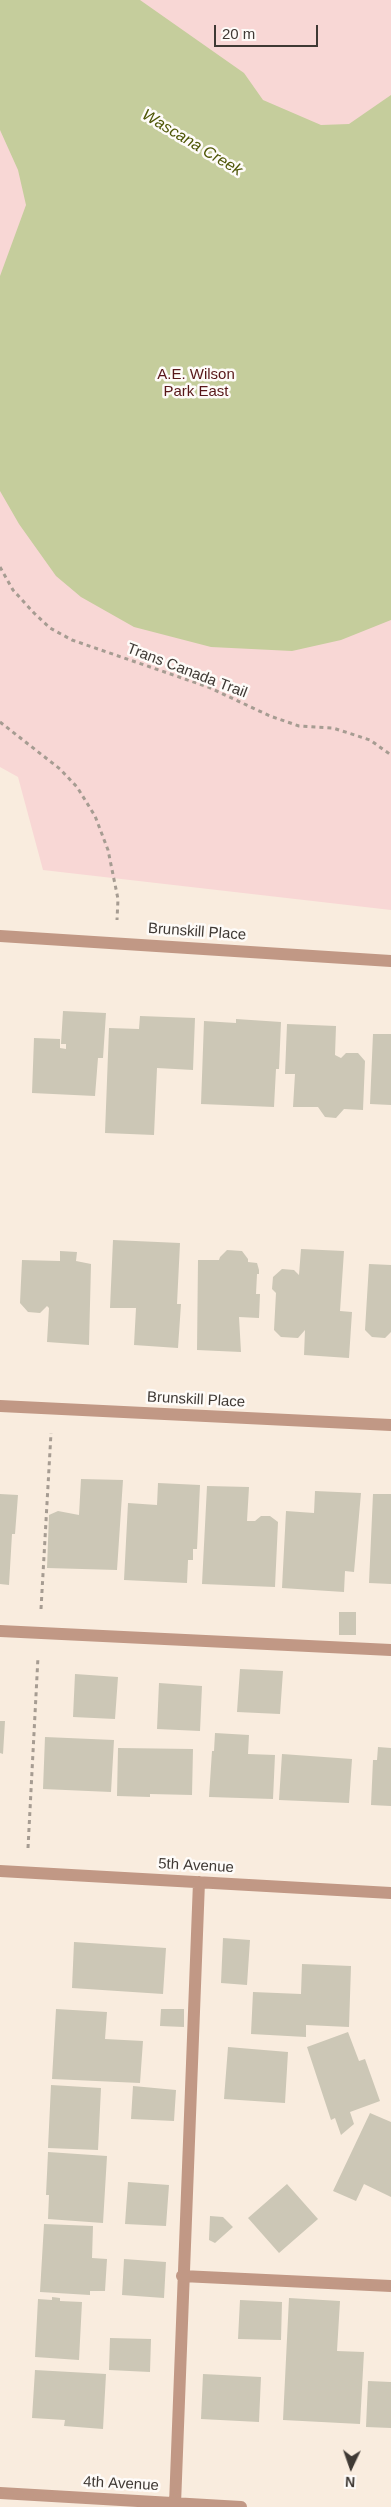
<!DOCTYPE html>
<style>
body{margin:0}
#map{position:relative;width:391px;height:2507px;overflow:hidden;background:#f9ecde;font-family:Helvetica,sans-serif}
canvas{display:block}
.north{position:absolute;left:326px;top:2442px;width:50px;height:50px;-webkit-text-stroke:4px #fefbf8;paint-order:stroke;rotate:183deg;font-size:14px;font-weight:700;line-height:20px;text-align:center;color:#3f3934}
.north::after{content:'';display:block;margin:auto;width:18px;height:22px;background:#3f3934;clip-path:polygon(50% 0,100% 100%,50% 72%,0 100%)}
.scale{position:absolute;left:214px;top:25px;width:104px;height:22px;box-sizing:border-box;border:2px solid #3f3934;border-top:0;padding-left:6px;font-size:15px;line-height:18px;white-space:nowrap;color:#3f3934;-webkit-text-stroke:4px #fefbf8;paint-order:stroke}
</style>
<div id="map">
<canvas width="391" height="2507"></canvas>
<div class="north">N</div>
<div class="scale">20 m</div>
</div>
<script>
const ctx = document.querySelector('canvas').getContext('2d');
ctx.lineJoin = 'round';
function fillPath(path, color) { ctx.fillStyle = color; ctx.fill(path, 'evenodd'); }
const poly = rows => new Path2D(rows.map(r => 'M' + r).join(''));
function strokePath(path, color, width, dash) { ctx.strokeStyle = color; ctx.lineWidth = width; ctx.lineCap = dash ? 'butt' : 'round'; ctx.setLineDash(dash || []); ctx.stroke(path); }
function write(font, color, halo, rows, align = 'center') {
  ctx.font = font + ' Helvetica,sans-serif'; ctx.lineWidth = 5; ctx.setLineDash([]); ctx.textBaseline = 'middle'; ctx.strokeStyle = halo; ctx.fillStyle = color; for (const [text, x, y, turn = 0] of rows) {
    ctx.save(); ctx.translate(x, y); ctx.rotate((+turn || 0) * Math.PI / 180); ctx.textAlign = isNaN(turn) ? turn : align; if (halo) ctx.strokeText(text, 0, 0); ctx.fillText(text, 0, 0); ctx.restore();
  }
}
fillPath(poly([
 [0,0,391,0,391,910,43,870,18,777,0,767]
]), '#f8d7d5');
fillPath(poly([
 [0,0,140,0,244,73,263,100,321,125,349,124,391,95,391,620,341,640,292,651,211,647,134,627,81,597,56,576,19,524,0,491,0,276,26,205,18,170,0,130]
]), '#c5cd9c');
fillPath(poly([
 [63,1011,106,1013,103,1058,98,1058,95,1096,32,1093,34,1038,60,1039,60,1048,66,1049,66,1044,61,1044],
 [140,1016,195,1018,193,1070,157,1068,154,1135,105,1133,109,1028,139,1029],
 [236,1019,281,1022,279,1069,276,1069,274,1107,201,1104,204,1021,236,1023],
 [287,1024,336,1026,335,1055,341,1058,346,1053,358,1053,365,1061,363,1110,344,1109,336,1118,325,1117,318,1107,293,1107,295,1074,285,1074],
 [373,1034,391,1034,391,1105,370,1104],
 [113,1240,180,1243,177,1304,181,1304,178,1348,134,1345,136,1308,110,1308],
 [301,1249,344,1251,340,1311,352,1312,349,1358,304,1355,305,1330,298,1338,281,1337,274,1330,276,1293,272,1289,273,1277,282,1269,294,1270,299,1275],
 [227,1250,242,1251,248,1259,248,1262,257,1263,259,1270,259,1274,257,1274,256,1294,260,1294,259,1318,239,1317,241,1352,197,1350,198,1260,219,1260,220,1257],
 [60,1251,77,1252,76,1261,91,1264,89,1345,47,1342,49,1308,47,1306,40,1313,28,1312,20,1303,22,1260,60,1261],
 [369,1264,391,1265,391,1332,385,1338,372,1337,365,1330],
 [81,1479,123,1480,117,1570,47,1568,49,1515,58,1511,79,1515],
 [158,1483,200,1485,197,1549,193,1549,193,1560,188,1560,187,1583,124,1580,128,1503,157,1505],
 [207,1486,249,1487,247,1521,255,1521,261,1516,270,1516,278,1522,275,1587,202,1584],
 [315,1491,361,1493,354,1572,345,1571,344,1592,282,1588,286,1511,314,1513],
 [0,1494,18,1495,15,1534,12,1534,9,1585,0,1584],
 [373,1494,391,1494,391,1584,369,1583],
 [339,1612,356,1612,356,1635,339,1635],
 [240,1669,283,1671,280,1714,237,1712],
 [75,1674,118,1677,115,1719,73,1717],
 [159,1683,202,1686,200,1731,157,1729],
 [0,1721,5,1721,3,1754,0,1753],
 [215,1733,249,1735,248,1754,275,1755,273,1799,209,1797,212,1751,214,1751],
 [45,1737,114,1740,111,1792,43,1789],
 [378,1747,391,1748,391,1806,371,1805,373,1760,377,1760],
 [118,1748,193,1749,192,1795,150,1794,150,1797,117,1796],
 [282,1754,352,1759,349,1803,279,1800],
 [223,1938,250,1940,247,1985,221,1983],
 [74,1942,166,1948,163,1994,72,1988],
 [302,1964,351,1966,349,2027,306,2025,306,2037,251,2034,253,1992,301,1994],
 [56,2009,107,2012,105,2039,143,2041,140,2083,52,2079],
 [161,2009,184,2009,184,2027,160,2026],
 [348,2032,359,2061,365,2059,380,2101,350,2112,354,2124,341,2135,335,2118,331,2120,307,2047],
 [228,2047,288,2052,285,2103,224,2099],
 [51,2085,101,2088,98,2150,48,2148],
 [133,2086,176,2090,174,2121,131,2119],
 [370,2113,391,2122,391,2197,364,2184,356,2201,333,2191],
 [48,2152,107,2156,103,2223,48,2219,49,2195,46,2195],
 [128,2182,169,2185,166,2226,125,2224],
 [287,2184,318,2219,279,2253,248,2218],
 [210,2216,223,2217,233,2227,215,2243,209,2240],
 [44,2224,93,2226,92,2258,107,2259,105,2291,90,2291,90,2295,40,2292],
 [124,2259,166,2262,164,2298,122,2295],
 [52,2297,60,2298,60,2301,82,2302,79,2360,35,2357,38,2299,52,2300],
 [289,2298,340,2301,337,2351,364,2352,360,2424,283,2420],
 [240,2300,282,2302,281,2340,238,2339],
 [110,2338,151,2339,150,2372,109,2370],
 [35,2370,106,2374,103,2429,64,2426,65,2420,32,2418],
 [203,2374,261,2377,259,2422,201,2419],
 [368,2381,391,2382,391,2428,366,2427]
]), '#ccc7b6');
strokePath(poly([
 [0,567,13,590,34,613,50,628,72,640,208,687,270,716,299,726,333,728,370,740,391,755],
 [0,722,60,769,77,787,95,816,108,850,118,899,117,920],
 [41,1609,51,1433],
 [28,1848,38,1657]
]), '#a69c92', 3, [4, 4]);
strokePath(poly([
 [0,936,391,961],
 [0,1406,391,1425],
 [0,1631,391,1650],
 [0,1871,391,1893],
 [182,2276,391,2286],
 [0,2493,241,2507],
 [175,2504,199,1882]
]), '#c19885', 12);
write('15px', '#581719', '#fefbf8', [
 ["A.E. Wilson",196,375],
 ["Park East",196,392]
]);
write('15px', '#3f3934', '#fefbf8', [
 ["Trans Canada Trail",187,671,21],
 ["Brunskill Place",197,932,4],
 ["Brunskill Place",196,1400,3],
 ["5th Avenue",196,1866,3],
 ["4th Avenue",121,2484,3]
]);
write('italic 16px', '#4e5606', '#fefbf8', [
 ["Wascana Creek",192,143,31]
]);
</script>
